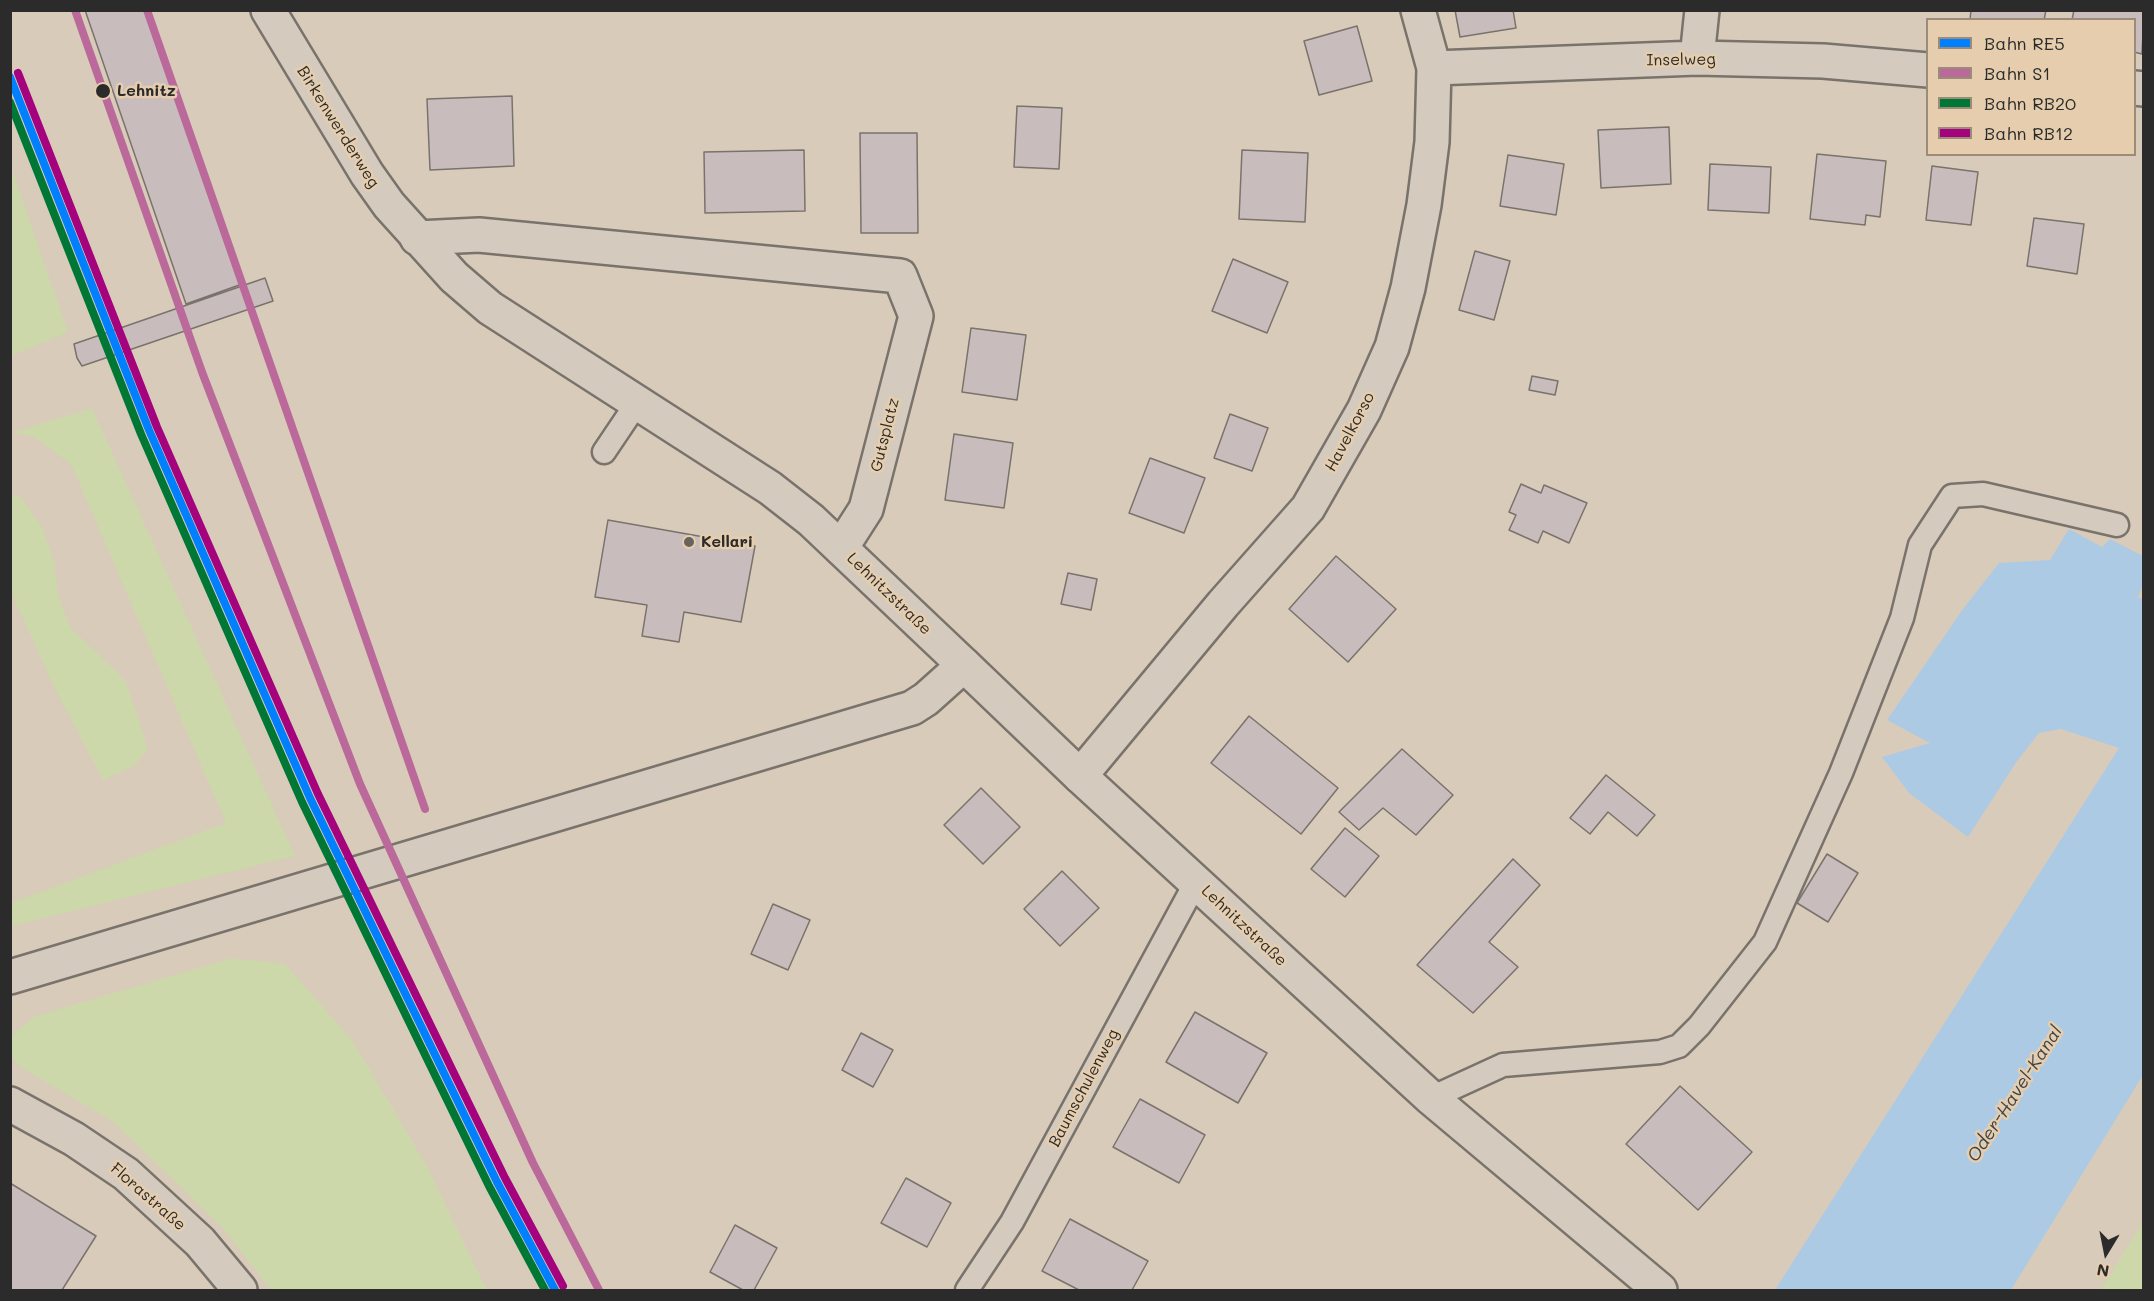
<!DOCTYPE html>
<meta charset="utf-8">
<style>
body{margin:0}
#map{position:relative;width:2154px;height:1301px;overflow:hidden;background:#d8cbba;font-family:Mali,sans-serif}
canvas{display:block}
.frame{position:absolute;inset:0;border:12px solid #2b2b2b;pointer-events:none}
.legend{position:absolute;left:1926px;top:18px;width:210px;height:138px;box-sizing:border-box;background:#e5cdad;border:2px solid #9b8c79;margin:0;padding:8px 10px;list-style:none;font-size:18px;color:#2b2b2b}
.legend li{display:flex;align-items:center;gap:12px;height:30px}
.legend b{width:30px;border:2px solid #9b8c79}
.north{position:absolute;left:2076px;top:1223px;width:60px;height:60px;-webkit-text-stroke:4px #e5cdad;paint-order:stroke;rotate:190deg;font-size:16px;font-weight:700;line-height:24px;text-align:center;color:#2b2b2b}
.north::after{content:'';display:block;margin:auto;width:21px;height:27px;background:#2b2b2b;clip-path:polygon(50% 0,100% 100%,50% 72%,0 100%)}
</style>
<div id="map">
<canvas width="2154" height="1301"></canvas>
<div class="frame"></div>
<ul class="legend">
<li><b style="height:8px;background:#0080ff"></b>Bahn RE5</li>
<li><b style="height:8px;background:#bb699a"></b>Bahn S1</li>
<li><b style="height:8px;background:#007734"></b>Bahn RB20</li>
<li><b style="height:8px;background:#a5027d"></b>Bahn RB12</li>
</ul>
<div class="north">N</div>
</div>
<script>
const ctx = document.querySelector('canvas').getContext('2d');
ctx.lineJoin = 'round';
function fillPath(path, color) { ctx.fillStyle = color; ctx.fill(path, 'evenodd'); }
const poly = rows => new Path2D(rows.map(r => 'M' + r).join(''));
function strokePath(path, color, width, dash) { ctx.strokeStyle = color; ctx.lineWidth = width; ctx.lineCap = dash ? 'butt' : 'round'; ctx.setLineDash(dash || []); ctx.stroke(path); }
function write(font, color, halo, rows, align = 'center') {
  ctx.font = font + ' Mali,sans-serif'; ctx.lineWidth = 5; ctx.setLineDash([]); ctx.textBaseline = 'middle'; ctx.strokeStyle = halo; ctx.fillStyle = color; for (const [text, x, y, turn = 0] of rows) {
    ctx.save(); ctx.translate(x, y); ctx.rotate((+turn || 0) * Math.PI / 180); ctx.textAlign = isNaN(turn) ? turn : align; if (halo) ctx.strokeText(text, 0, 0); ctx.fillText(text, 0, 0); ctx.restore();
  }
}
fillPath(poly([
 [11,167,68,332,11,356,10,356],
 [92,408,295,856,11,926,11,903,226,823,71,464,34,437,13,432],
 [11,494,21,497,42,527,54,561,58,596,71,628,125,680,138,717,148,749,135,765,103,780,52,683,11,592],
 [232,958,285,964,352,1040,425,1163,487,1290,271,1290,223,1228,112,1121,19,1066,11,1054,11,1037,33,1017],
 [2143,1222,2143,1290,2101,1290]
]), '#cdd8aa');
fillPath(poly([
 [2069,529,2102,547,2110,539,2143,556,2143,585,2138,597,2144,600,2143,1075,2011,1290,1775,1290,2119,748,2061,729,2039,733,2017,761,1968,837,1909,793,1882,757,1930,743,1887,720,1963,609,1999,563,2050,560]
]), '#adcae4');
const building = poly([
 [85,10,146,10,242,284,186,304,85,10],
 [1455,10,1513,10,1516,28,1460,37,1455,10],
 [1971,10,2046,10,2044,20,1970,20,1971,10],
 [2074,10,2144,10,2142,54,2134,52,2134,20,2072,20,2074,10],
 [1357,26,1372,81,1319,95,1304,41,1357,26],
 [512,96,514,166,430,170,427,99,512,96],
 [1017,106,1062,108,1059,169,1014,167,1017,106],
 [1669,127,1671,184,1601,188,1598,130,1669,127],
 [860,133,917,133,918,233,861,233,860,133],
 [804,150,805,211,705,213,704,152,804,150],
 [1242,150,1308,153,1305,222,1239,219,1242,150],
 [1817,154,1886,161,1880,217,1866,215,1865,225,1810,219,1817,154],
 [1508,155,1564,164,1556,215,1500,206,1508,155],
 [1710,164,1771,167,1769,213,1708,210,1710,164],
 [1932,166,1978,172,1971,225,1926,220,1932,166],
 [2034,218,2084,224,2077,274,2027,266,2034,218],
 [1475,251,1510,261,1494,320,1459,310,1475,251],
 [1233,259,1288,282,1267,333,1212,311,1233,259],
 [265,278,273,301,82,366,77,358,74,344,265,278],
 [971,328,1026,335,1017,400,962,392,971,328],
 [1532,376,1558,381,1555,395,1529,390,1532,376],
 [1230,414,1268,428,1252,471,1214,458,1230,414],
 [954,434,1013,443,1004,508,945,500,954,434],
 [1150,458,1205,478,1184,533,1129,513,1150,458],
 [1521,484,1541,493,1544,485,1587,503,1569,543,1543,531,1538,543,1509,530,1516,515,1509,512,1521,484],
 [608,520,755,546,741,622,684,612,679,642,642,636,647,605,595,597,608,520],
 [1336,556,1396,609,1348,662,1289,609,1336,556],
 [1068,573,1097,579,1091,610,1061,604,1068,573],
 [1249,716,1338,788,1301,834,1211,763,1249,716],
 [1402,749,1453,795,1416,835,1383,808,1359,830,1339,812,1402,749],
 [1606,775,1655,815,1637,836,1608,812,1590,834,1570,818,1606,775],
 [981,788,1020,827,983,864,944,825,981,788],
 [1345,828,1379,856,1345,897,1311,869,1345,828],
 [1827,854,1858,873,1828,922,1797,903,1827,854],
 [1513,859,1540,885,1489,942,1518,967,1473,1013,1417,965,1513,859],
 [1062,871,1099,908,1060,946,1024,909,1062,871],
 [773,904,810,920,788,970,751,954,773,904],
 [1195,1012,1267,1053,1238,1103,1166,1062,1195,1012],
 [861,1033,893,1050,873,1087,842,1070,861,1033],
 [1680,1086,1752,1152,1698,1210,1626,1144,1680,1086],
 [1140,1099,1205,1135,1179,1183,1113,1147,1140,1099],
 [906,1178,951,1203,927,1247,881,1223,906,1178],
 [10,1183,96,1236,62,1290,10,1290,10,1183],
 [1070,1219,1148,1261,1132,1290,1079,1290,1042,1271,1070,1219],
 [735,1225,777,1248,754,1290,743,1290,710,1272,735,1225]
]);
fillPath(building, '#c9bcbd');
strokePath(building, '#79736b', 1.5);
const service = poly([
 [604,452,637,403],
 [1431,1098,1503,1065,1660,1052,1679,1046,1699,1026,1765,942,1841,773,1902,618,1920,545,1952,496,1983,494,2117,525],
 [967,1290,1012,1222,1196,882]
]);
const minor = poly([
 [1697,58,1702,10],
 [1434,68,1697,58,1823,61,1928,70],
 [2134,88,2144,89],
 [417,238,479,235,900,276,916,316,866,509,841,548],
 [1080,776,1223,604,1308,508,1364,410,1392,347,1408,288,1424,205,1432,142,1434,68,1418,10],
 [10,1104,74,1139,126,1174,200,1242,240,1290]
]);
const tertiary = poly([
 [268,10,367,174,389,205,454,277,490,308,770,488,811,520,964,665]
]);
const secondary = poly([
 [10,977,912,708,926,699,964,665,1080,776,1431,1098,1660,1290]
]);
strokePath(service, '#79736b', 27);
strokePath(minor, '#79736b', 38);
strokePath(tertiary, '#79736b', 38);
strokePath(secondary, '#79736b', 38);
strokePath(service, '#d4cabe', 22);
strokePath(minor, '#d4cabe', 33);
strokePath(tertiary, '#d4cabe', 33);
strokePath(secondary, '#d4cabe', 33);
strokePath(poly([
 [10,77,149,430,310,798,497,1182,555,1290]
]), '#0080ff', 8);
strokePath(poly([
 [75,10,202,372,360,784,533,1163,599,1290],
 [147,10,425,809]
]), '#bb699a', 8);
strokePath(poly([
 [10,102,141,434,302,802,489,1186,545,1290]
]), '#007734', 8);
strokePath(poly([
 [18,73,157,427,318,794,505,1178,563,1286]
]), '#a5027d', 8);
for (const [x, y, r, color] of [
 [103,91,8,"#2b2b2b"],
 [689,542,6,"#68635d"]
]) { const dot = new Path2D(); dot.arc(x, y, r, 0, 2 * Math.PI); ctx.fillStyle = color; ctx.fill(dot); strokePath(dot, '#e5cdad', 2); }
write('16px', '#2b2b2b', '#e5cdad', [
 ["Inselweg",1681,60,-1],
 ["Birkenwerderweg",338,127,58],
 ["Havelkorso",1350,432,-62],
 ["Gutsplatz",885,435,-76],
 ["Lehnitzstraße",889,594,44],
 ["Lehnitzstraße",1244,926,43],
 ["Baumschulenweg",1084,1088,-62],
 ["Florastraße",148,1197,41]
]);
write('bold 16px', '#2b2b2b', '#e5cdad', [
 ["Lehnitz",117,91]
], 'left');
write('bold 16px', '#2b2b2b', '#e5cdad', [
 ["Kellari",701,542]
], 'left');
write('italic 18px', '#3c4349', '#e5cdad', [
 ["Oder-Havel-Kanal",2015,1094,-57]
]);
</script>
